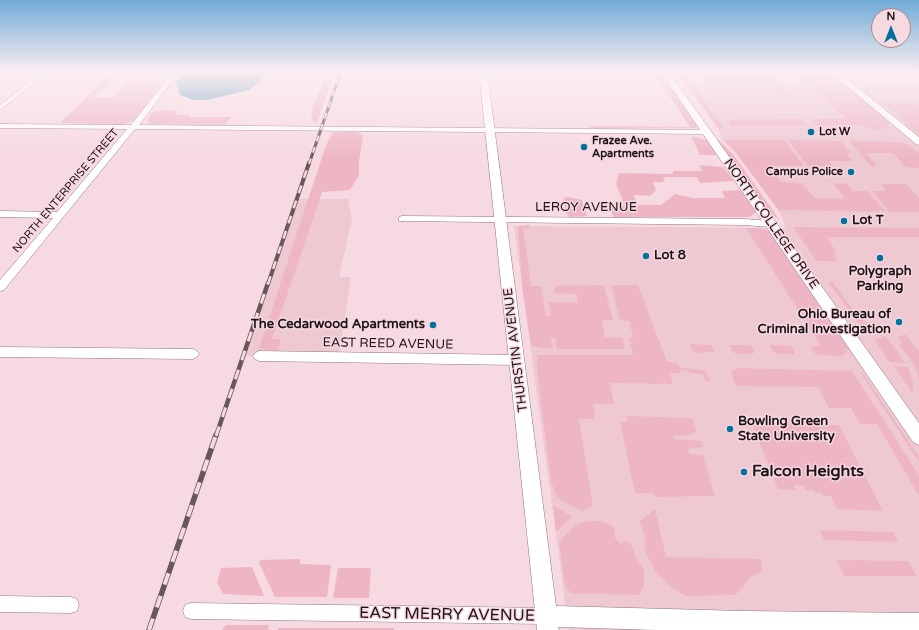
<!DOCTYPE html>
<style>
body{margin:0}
#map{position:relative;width:919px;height:630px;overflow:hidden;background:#f7d9e1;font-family:"Varela Round",sans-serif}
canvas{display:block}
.north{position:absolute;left:871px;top:8px;width:40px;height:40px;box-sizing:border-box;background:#f7d9e1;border:1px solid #a08a90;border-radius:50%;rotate:0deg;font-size:11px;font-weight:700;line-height:16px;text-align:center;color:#1d1316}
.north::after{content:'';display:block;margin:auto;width:14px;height:18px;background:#01729d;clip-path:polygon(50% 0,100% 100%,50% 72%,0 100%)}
</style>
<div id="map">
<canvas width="919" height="630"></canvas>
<div class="north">N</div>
</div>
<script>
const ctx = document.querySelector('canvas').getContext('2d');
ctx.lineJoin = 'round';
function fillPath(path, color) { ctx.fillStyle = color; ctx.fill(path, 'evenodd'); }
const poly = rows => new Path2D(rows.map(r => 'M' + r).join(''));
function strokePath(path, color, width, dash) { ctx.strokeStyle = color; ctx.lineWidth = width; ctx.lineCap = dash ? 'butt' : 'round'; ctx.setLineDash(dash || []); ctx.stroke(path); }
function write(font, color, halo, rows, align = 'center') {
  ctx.font = font + ' "Varela Round",sans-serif'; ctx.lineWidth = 3; ctx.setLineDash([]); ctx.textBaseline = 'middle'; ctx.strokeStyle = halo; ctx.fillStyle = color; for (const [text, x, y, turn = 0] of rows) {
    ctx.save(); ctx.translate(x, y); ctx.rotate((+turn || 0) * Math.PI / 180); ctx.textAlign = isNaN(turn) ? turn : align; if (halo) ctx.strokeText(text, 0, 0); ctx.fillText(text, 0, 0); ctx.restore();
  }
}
fillPath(poly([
 [676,71,919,71,919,630,569,630,514,226,786,228,779,211,737,154,723,140,718,128],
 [297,199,348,199,352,219,339,277,351,277,339,358,243,356]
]), '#eec9d2');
fillPath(poly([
 [113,71,123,71,107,88,103,88,94,97,111,98,129,81,161,85,135,120,122,125,60,123],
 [328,71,335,71,317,122,311,121,313,107],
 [653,71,660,71,664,75,697,124,696,128,595,129,587,126,690,127],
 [676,71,682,71,707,103,711,103,712,105,707,106,724,128,718,128],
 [700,71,765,71,790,96,782,96,769,84,711,85],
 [795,71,828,71,889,122,888,128,873,130,862,125,816,125,810,119,845,118],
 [915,103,919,106,919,134,898,117,899,115,882,104],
 [162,110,178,111,175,115,190,115,189,117,231,117,224,125,151,124,147,121,152,112],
 [802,119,808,125,731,126,727,120],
 [333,132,357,132,363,136,359,162,359,175,350,190,322,192,272,339,281,339,278,351,259,348,326,145],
 [691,136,707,140,717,155,700,155],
 [719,140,733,154,779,219,772,215,764,206,718,142],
 [723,140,784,140,804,166,770,166,781,182,802,183,815,198,845,199,834,184,846,183,853,191,867,191,886,212,881,210,880,212,789,210,779,211,737,154],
 [788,140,840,141,851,153,846,153,852,161,829,161,832,166,808,166],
 [849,141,899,142,909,145,919,154,919,168,906,167,893,153,866,153,877,166,872,167],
 [700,165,723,167,734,181,700,183,697,177,663,177,665,182,653,182,656,190,650,196,634,195,637,205,661,205,675,194,693,198,725,198,722,191,742,190,756,212,750,217,614,217,608,206,625,206,616,184,619,173,673,174,673,171,702,171],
 [881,184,906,184,919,198,919,212,890,212,872,191,886,191],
 [569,197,582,200,587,216,570,217,567,214,563,202,564,198],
 [529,225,530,228,523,228,531,286,541,286,546,316,550,316,549,302,578,303,577,294,553,293,556,286,604,285,613,320,602,320,605,337,622,338,625,349,557,349,555,338,551,338,553,348,541,348,531,345,522,286,518,226],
 [793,227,917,228,919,229,919,237,827,237,835,250,836,261,817,261],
 [746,228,760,228,771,232,850,348,845,354,842,356,818,355,813,352,811,347,821,346],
 [832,281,856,314,869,325,863,329,828,282],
 [611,285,638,285,667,362,675,362,682,368,703,370,706,372,710,381,706,381,703,374,689,373,688,371,680,370,681,373,670,373,673,384,610,383,614,404,593,404,595,419,579,419,593,506,582,511,562,501,556,495,551,481,537,372,537,355,633,355,629,338,633,337,629,321,620,320],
 [905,334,919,351,919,379,915,366,899,344,902,343,898,337],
 [885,336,897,351,905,363,889,362,875,340],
 [690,344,712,345,714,352,696,353,691,350],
 [730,345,750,345,755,352,752,354,736,354,732,351],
 [770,345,791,346,794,350,794,354,776,354,771,349],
 [894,366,908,367,913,381,913,394],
 [737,368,852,371,919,475,919,496,877,424,860,424,851,408,829,408,818,387,736,386,731,372],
 [860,372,865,376,919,457,919,462],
 [626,416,692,418,697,433,691,433,691,435,674,436,675,439,701,441,703,447,688,449,689,454,703,455,715,496,654,497,653,493,635,493,620,422,628,421],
 [750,419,827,420,829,425,839,425,883,511,837,509,831,496,824,496,822,493,815,492,813,490,806,490,804,485,794,485,795,490,778,489],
 [553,505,572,517,556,532],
 [655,509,666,557,761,559,763,571,749,578,743,588,735,595,686,596,672,588,655,571,645,551,645,537,640,521],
 [589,521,600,521,611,525,614,528,615,538,621,544,625,541,631,544,637,560,644,570,644,584,640,595,571,593,565,586,559,542,577,524],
 [820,530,893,532,898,542,824,540],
 [300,559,300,564,331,565,327,597,275,597,259,563,260,560],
 [837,560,908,561,917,576,844,576],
 [252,567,264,596,223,594,217,582,221,568],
 [338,568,371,568,369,598,333,598],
 [226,625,269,625,268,630,222,630],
 [278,628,394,628,394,630,278,630]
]), '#eeb6c5');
fillPath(poly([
 [185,71,265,71,261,81,249,90,207,100,194,100,180,95,176,82]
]), '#5d9abc');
const minor = poly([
 [43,71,49,71,0,110,0,105,43,71],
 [174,71,180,71,139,125,707,130,711,132,707,134,135,129,4,290,0,291,0,280,53,218,0,217,0,211,57,212,127,129,0,128,0,124,131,125,174,71],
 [402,216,744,219,771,221,776,224,771,227,744,225,399,221,399,217,402,216],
 [0,347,193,349,197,351,199,354,197,357,193,359,0,357,0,347],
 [259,351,517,355,521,357,523,360,521,363,517,365,259,361,255,359,253,356,255,353,259,351],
 [0,596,71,597,77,599,79,605,77,611,71,613,0,612,0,596],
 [191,603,546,608,552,610,554,616,552,622,546,624,191,619,185,617,183,611,185,605,191,603]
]);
const tertiary = poly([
 [479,71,487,71,556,606,744,611,919,613,919,630,656,630,558,627,559,630,537,630,479,71],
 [660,71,668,71,919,423,919,445,913,442,660,71],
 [829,71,837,71,919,137,919,145,916,144,829,71]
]);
strokePath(minor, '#8f757c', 1);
strokePath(tertiary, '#8f757c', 1);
fillPath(minor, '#fff');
fillPath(tertiary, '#fff');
const railFar3 = poly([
 [309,164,341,71]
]);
const railFar2 = poly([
 [268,284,309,163]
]);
const railFar1 = poly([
 [216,436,268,283]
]);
const rail = poly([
 [149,630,216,435]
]);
strokePath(railFar3, '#67565b', 3);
strokePath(railFar2, '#67565b', 4);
strokePath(railFar1, '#67565b', 4.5);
strokePath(rail, '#67565b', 5.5);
strokePath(railFar3, '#f7d9e1', 2, [6]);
strokePath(railFar2, '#f7d9e1', 2.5, [8]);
strokePath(railFar1, '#f7d9e1', 3, [10]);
strokePath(rail, '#f7d9e1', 4, [12]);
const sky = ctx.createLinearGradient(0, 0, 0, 159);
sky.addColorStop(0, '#70aad6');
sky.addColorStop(0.45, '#fbeef2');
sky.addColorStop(1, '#fbeef200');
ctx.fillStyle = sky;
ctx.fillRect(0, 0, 919, 159);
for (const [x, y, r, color] of [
 [811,132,4,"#01729d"],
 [584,147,4,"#01729d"],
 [851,172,4,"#01729d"],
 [844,221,4,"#01729d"],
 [646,256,4,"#01729d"],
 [880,258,4,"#01729d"],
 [899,322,4,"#01729d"],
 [433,325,4,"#01729d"],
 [730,429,4,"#01729d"],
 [744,472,4,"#01729d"]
]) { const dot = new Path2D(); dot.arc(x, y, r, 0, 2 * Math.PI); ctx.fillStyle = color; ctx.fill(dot); strokePath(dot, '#f7d9e1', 1.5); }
write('bold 11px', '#1d1316', '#f7d9e1', [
 ["Lot W",819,132],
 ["Frazee Ave.",592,141],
 ["Apartments",592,154],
 ["Campus Police",843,172,"right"]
], 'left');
write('11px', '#1d1316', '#f7d9e1', [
 ["NORTH ENTERPRISE STREET",66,191,-50]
]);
write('13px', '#1d1316', '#f7d9e1', [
 ["LEROY AVENUE",586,208],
 ["NORTH COLLEGE DRIVE",771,224,55],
 ["EAST REED AVENUE",388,344,1],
 ["THURSTIN AVENUE",516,350,-97]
]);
write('bold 13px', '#1d1316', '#f7d9e1', [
 ["Lot T",852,221],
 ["Lot 8",654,256],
 ["Polygraph",880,272,"center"],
 ["Parking",880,287,"center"],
 ["Ohio Bureau of",891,315,"right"],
 ["Criminal Investigation",891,330,"right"],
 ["The Cedarwood Apartments",425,325,"right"],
 ["Bowling Green",738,422],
 ["State University",738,437]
], 'left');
write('bold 16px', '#1d1316', '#f7d9e1', [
 ["Falcon Heights",752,472]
], 'left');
write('16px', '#1d1316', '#f7d9e1', [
 ["EAST MERRY AVENUE",447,615,1]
]);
</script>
